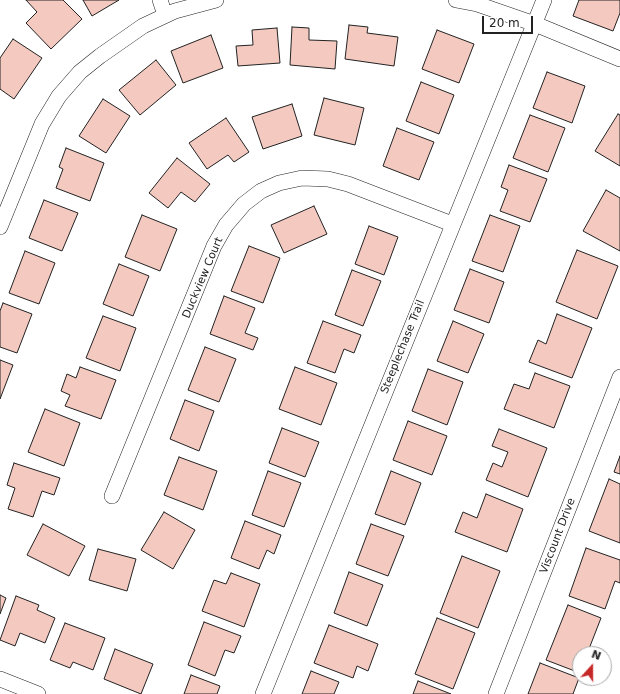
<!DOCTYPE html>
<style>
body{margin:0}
#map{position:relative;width:620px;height:694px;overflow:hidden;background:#fff;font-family:"DejaVu Sans",sans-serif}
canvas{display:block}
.north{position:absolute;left:572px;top:646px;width:40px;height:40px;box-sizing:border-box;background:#fff;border:1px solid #a7a7a7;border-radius:50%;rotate:21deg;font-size:11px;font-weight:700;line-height:16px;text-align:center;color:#222}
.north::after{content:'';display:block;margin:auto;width:14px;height:18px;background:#c62828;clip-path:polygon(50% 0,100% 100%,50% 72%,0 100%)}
.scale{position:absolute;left:482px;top:16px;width:51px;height:18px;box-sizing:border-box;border:2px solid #222;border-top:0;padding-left:5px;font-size:12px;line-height:14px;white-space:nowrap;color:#222;-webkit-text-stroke:3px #fff;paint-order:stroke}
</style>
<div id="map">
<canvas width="620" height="694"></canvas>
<div class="north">N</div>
<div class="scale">20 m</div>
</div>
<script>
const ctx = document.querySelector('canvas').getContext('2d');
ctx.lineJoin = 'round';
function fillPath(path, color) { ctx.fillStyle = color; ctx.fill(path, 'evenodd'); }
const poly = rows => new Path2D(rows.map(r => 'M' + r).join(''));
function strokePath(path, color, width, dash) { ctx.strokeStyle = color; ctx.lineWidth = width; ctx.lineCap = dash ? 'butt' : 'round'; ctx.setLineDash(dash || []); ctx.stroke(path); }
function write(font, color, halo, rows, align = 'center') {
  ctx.font = font + ' "DejaVu Sans",sans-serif'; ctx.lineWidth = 3; ctx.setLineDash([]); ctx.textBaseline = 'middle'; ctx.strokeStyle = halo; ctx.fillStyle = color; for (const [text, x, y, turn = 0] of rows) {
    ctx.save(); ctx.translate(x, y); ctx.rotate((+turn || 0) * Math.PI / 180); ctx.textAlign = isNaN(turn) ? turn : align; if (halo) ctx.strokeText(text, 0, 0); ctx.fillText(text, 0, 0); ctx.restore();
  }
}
const building = poly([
 [26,0,63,0,82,19,51,49,26,23,37,12,26,0],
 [83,0,119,0,92,16,83,0],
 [579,0,620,0,620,13,613,31,573,16,579,0],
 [349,25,368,27,367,33,398,37,394,66,345,59,349,25],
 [292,27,309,28,309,40,337,41,335,69,290,65,292,27],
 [277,28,280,63,238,66,236,46,253,45,252,30,277,28],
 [437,30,474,44,459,83,422,69,437,30],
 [211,35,223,68,183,83,171,51,211,35],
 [13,39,42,58,14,99,0,89,0,58,13,39],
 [156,60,176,85,140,115,119,90,156,60],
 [547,72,585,86,572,123,533,108,547,72],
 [421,82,454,95,439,134,406,121,421,82],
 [324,98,364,108,355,145,314,135,324,98],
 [103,99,130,116,106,153,79,136,103,99],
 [292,104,302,136,263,149,252,117,292,104],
 [618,114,620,115,620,166,595,151,618,114],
 [530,115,565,128,548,172,513,158,530,115],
 [226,118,249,152,234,162,228,155,207,169,189,143,226,118],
 [397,128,434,142,419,180,383,166,397,128],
 [66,148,104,163,90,201,56,188,63,169,59,167,66,148],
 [177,158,210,184,195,202,181,192,168,208,149,193,177,158],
 [509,165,547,179,530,222,500,211,508,190,501,187,509,165],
 [606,190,620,198,620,251,583,231,606,190],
 [44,200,78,213,62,251,29,238,44,200],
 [314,206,327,234,284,253,271,225,314,206],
 [142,215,177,229,160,271,125,257,142,215],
 [490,215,520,226,503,272,472,261,490,215],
 [369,226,398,237,384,275,355,264,369,226],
 [249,246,280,258,263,303,231,291,249,246],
 [577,250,618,266,597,319,556,302,577,250],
 [25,251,55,263,39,304,9,293,25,251],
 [119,264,149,276,133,316,103,304,119,264],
 [470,269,504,282,489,323,454,310,470,269],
 [352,270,381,281,363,326,335,315,352,270],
 [224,296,255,308,245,333,258,338,253,350,210,334,224,296],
 [3,303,32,314,17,353,0,347,0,311,3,303],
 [557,314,592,328,572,378,529,362,538,340,546,344,557,314],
 [103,316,136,328,120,371,86,358,103,316],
 [323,321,361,335,354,353,344,349,335,373,307,363,323,321],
 [453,321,484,334,468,373,437,361,453,321],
 [205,347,236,359,219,402,188,390,205,347],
 [0,360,13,365,0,399,0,360],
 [80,367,116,380,101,419,65,406,70,395,61,391,67,374,76,378,80,367],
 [295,367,337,383,321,425,279,409,295,367],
 [428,369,463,382,447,425,412,411,428,369],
 [535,373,570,386,554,428,504,409,514,384,529,389,535,373],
 [185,400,214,411,199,451,170,439,185,400],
 [45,409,80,423,64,466,28,452,45,409],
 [408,421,447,436,432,475,393,460,408,421],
 [282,428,319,442,305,477,269,463,282,428],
 [499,429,547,448,528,497,486,480,493,463,502,467,508,452,492,446,499,429],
 [620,456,620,474,614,472,620,456],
 [179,457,217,471,203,510,164,495,179,457],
 [14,463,60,478,54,495,42,491,33,517,8,509,15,488,7,485,14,463],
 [268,471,301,483,284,527,252,515,268,471],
 [391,471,421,483,405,525,375,514,391,471],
 [609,479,620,484,620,543,589,531,609,479],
 [486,494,523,509,507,552,455,532,463,512,477,518,486,494],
 [164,512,195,530,173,569,141,550,164,512],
 [245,521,281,535,274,554,267,550,259,569,231,558,245,521],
 [43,524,85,546,69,576,27,555,43,524],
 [371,524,404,536,388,576,356,564,371,524],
 [586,548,620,560,620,583,615,581,605,609,569,596,586,548],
 [98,549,136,559,127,591,89,580,98,549],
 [462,556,500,571,478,628,440,613,462,556],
 [349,572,383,585,367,626,334,613,349,572],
 [231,573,260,584,244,627,202,611,214,580,226,584,231,573],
 [0,595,6,598,0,614,0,595],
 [16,596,39,605,37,610,55,618,45,643,20,633,15,646,0,640,16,596],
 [568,605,601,618,587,654,580,654,580,673,546,660,568,605],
 [437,618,475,633,453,689,415,674,437,618],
 [204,622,241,636,234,653,225,650,215,676,188,665,204,622],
 [65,623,105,638,93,670,73,662,70,668,50,660,65,623],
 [329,625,378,644,368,671,357,666,353,678,314,663,329,625],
 [115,649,153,664,141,694,104,679,115,649],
 [540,663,579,678,573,694,528,694,540,663],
 [311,671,339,682,334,694,302,694,311,671],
 [191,675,220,686,217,694,184,694,191,675],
 [418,681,451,694,413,694,418,681]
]);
fillPath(building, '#f3c9c0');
strokePath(building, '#222', 1);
const street = poly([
 [160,0,165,15],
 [456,0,477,4,535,24,620,59],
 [0,227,42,124,59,96,80,72,100,56,143,26,175,11,216,0],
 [112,496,214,246,226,225,244,204,261,191,279,183,302,178,328,179,348,184,452,224],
 [0,679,38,694],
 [263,694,544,0],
 [496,694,620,377]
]);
strokePath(street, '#222', 16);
strokePath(street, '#fff', 15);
write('11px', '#222', '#fff', [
 ["Duckview Court",203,278,-67],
 ["Steeplechase Trail",403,347,-68],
 ["Viscount Drive",558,536,-69]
]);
</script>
